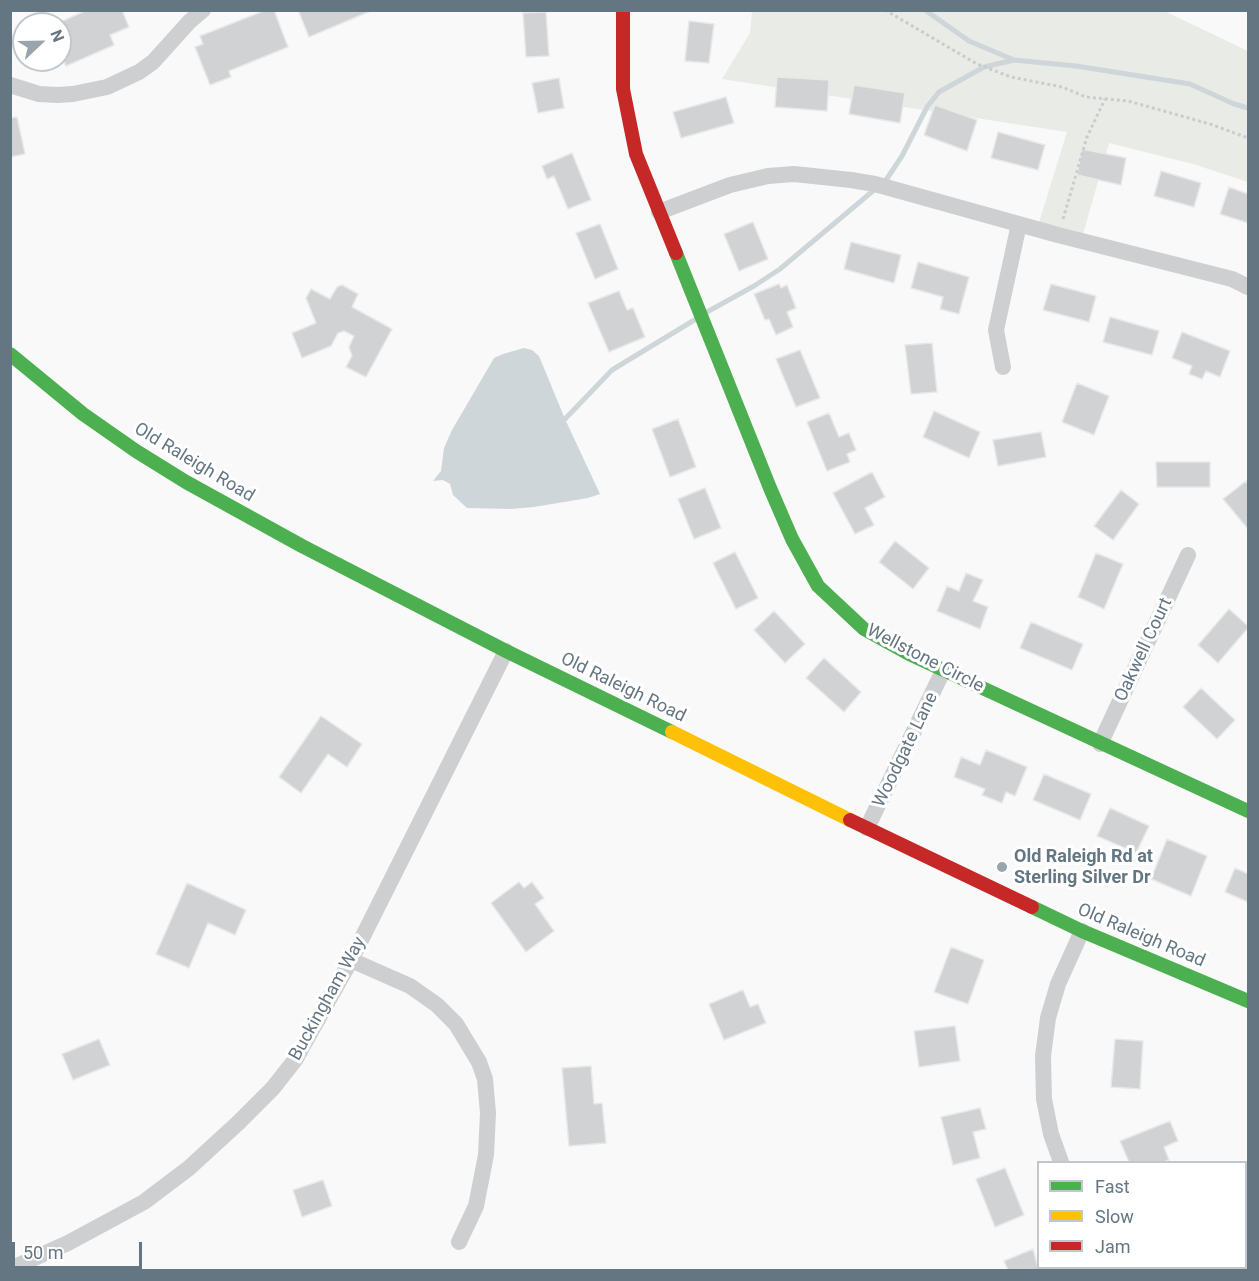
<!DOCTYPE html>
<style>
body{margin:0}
#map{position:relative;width:1259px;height:1281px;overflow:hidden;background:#f9f9f9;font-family:Roboto,sans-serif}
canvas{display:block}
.frame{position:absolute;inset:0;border:12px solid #657683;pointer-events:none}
.legend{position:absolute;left:1037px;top:1161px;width:210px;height:108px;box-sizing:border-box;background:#fff;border:2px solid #c1c8cd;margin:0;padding:8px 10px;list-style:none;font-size:18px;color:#657683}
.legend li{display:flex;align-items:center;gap:12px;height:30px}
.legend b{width:30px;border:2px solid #c1c8cd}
.north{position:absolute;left:12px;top:12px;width:60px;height:60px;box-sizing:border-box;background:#fff;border:2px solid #c1c8cd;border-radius:50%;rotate:68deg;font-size:16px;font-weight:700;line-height:24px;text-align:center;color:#657683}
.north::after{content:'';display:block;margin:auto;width:21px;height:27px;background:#99a4ac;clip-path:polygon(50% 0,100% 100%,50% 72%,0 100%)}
.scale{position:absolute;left:12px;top:1242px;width:130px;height:27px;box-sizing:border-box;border:3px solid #657683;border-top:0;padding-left:8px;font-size:18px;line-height:21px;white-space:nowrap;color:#657683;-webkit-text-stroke:4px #fff;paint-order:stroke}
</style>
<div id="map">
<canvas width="1259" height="1281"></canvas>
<div class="frame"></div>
<ul class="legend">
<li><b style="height:8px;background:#4caf50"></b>Fast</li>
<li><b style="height:8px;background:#ffc107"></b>Slow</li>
<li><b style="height:8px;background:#c62828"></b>Jam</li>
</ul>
<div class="north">N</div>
<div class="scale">50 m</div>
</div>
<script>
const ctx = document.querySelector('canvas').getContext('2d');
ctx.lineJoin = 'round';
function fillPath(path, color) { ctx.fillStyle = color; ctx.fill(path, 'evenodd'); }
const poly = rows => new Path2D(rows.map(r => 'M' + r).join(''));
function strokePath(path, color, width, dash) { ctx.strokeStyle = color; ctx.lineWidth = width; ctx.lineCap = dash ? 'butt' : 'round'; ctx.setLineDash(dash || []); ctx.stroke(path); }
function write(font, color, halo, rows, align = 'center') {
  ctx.font = font + ' Roboto,sans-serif'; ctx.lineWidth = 6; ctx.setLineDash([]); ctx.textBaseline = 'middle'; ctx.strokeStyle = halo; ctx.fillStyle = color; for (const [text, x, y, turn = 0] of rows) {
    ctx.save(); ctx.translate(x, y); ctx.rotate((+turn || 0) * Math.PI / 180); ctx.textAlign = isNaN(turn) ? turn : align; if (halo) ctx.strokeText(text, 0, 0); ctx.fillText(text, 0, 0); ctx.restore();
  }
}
fillPath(poly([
 [752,11,1164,11,1248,51,1248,182,1193,164,1109,143,1081,241,1037,229,1067,132,722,79,750,33]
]), '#e8ebe6');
fillPath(poly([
 [524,348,532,350,539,356,565,419,600,494,588,498,534,507,511,509,467,508,453,495,450,484,443,480,433,481,441,471,444,448,452,430,494,358,503,354]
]), '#ced6d9');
strokePath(poly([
 [925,10,969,41,1014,60,1076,66,1190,84,1234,104,1248,108],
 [707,312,754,286,780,269,886,180,902,156,927,107,939,92,984,67,1014,60],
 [558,421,565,419,612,370,696,319]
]), '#ced6d9', 5);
const building = poly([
 [87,10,122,10,129,27,110,35,114,45,66,66,60,52,60,24,56,24,87,10],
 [266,10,274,10,288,47,229,71,231,77,210,85,195,47,203,44,200,36,266,10],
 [298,10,373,10,309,37,298,10],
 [546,12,549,56,526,57,523,13,546,12],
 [689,21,714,24,709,63,685,61,689,21],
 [777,77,829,80,827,111,775,107,777,77],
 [559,78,564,108,538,113,532,83,559,78],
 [854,85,905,93,900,123,849,114,854,85],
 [726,97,734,123,681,138,673,112,726,97],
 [935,105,977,120,967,151,924,135,935,105],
 [17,117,25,154,10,157,10,118,17,117],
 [998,132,1045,145,1038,170,991,158,998,132],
 [1082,149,1126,158,1121,185,1077,175,1082,149],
 [572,153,591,200,568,209,554,176,547,179,542,166,572,153],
 [1161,171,1201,183,1194,207,1154,196,1161,171],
 [1229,187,1248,194,1248,223,1220,214,1229,187],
 [753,222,768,259,739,271,724,234,753,222],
 [600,224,618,269,595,279,576,233,600,224],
 [851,242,901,255,894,283,844,269,851,242],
 [918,262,969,277,959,314,940,309,943,297,911,288,918,262],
 [779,284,781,288,787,285,796,308,787,312,793,327,776,335,769,319,765,320,754,294,779,284],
 [1051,284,1096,296,1089,322,1043,310,1051,284],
 [342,285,358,294,352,307,392,329,366,377,346,367,352,356,349,347,354,336,344,331,338,333,331,346,302,358,292,333,316,323,306,298,311,289,330,299,337,287,342,285],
 [619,291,627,310,633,308,645,337,609,352,588,303,619,291],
 [1110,317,1159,331,1152,355,1103,342,1110,317],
 [1182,332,1230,351,1220,377,1206,371,1202,379,1189,374,1192,366,1172,358,1182,332],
 [932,343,937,392,911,394,905,345,932,343],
 [800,350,820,398,796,407,776,359,800,350],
 [1077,383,1109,396,1094,435,1062,422,1077,383],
 [934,411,980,432,969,458,923,437,934,411],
 [829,413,839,437,849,433,856,450,847,454,850,462,827,471,807,422,829,413],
 [678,419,696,467,670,477,652,429,678,419],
 [1041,432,1046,457,998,466,993,440,1041,432],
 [1156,462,1210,462,1210,487,1157,487,1156,462],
 [872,472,885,497,865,508,874,525,855,534,833,493,872,472],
 [1246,481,1248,484,1248,529,1223,499,1246,481],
 [705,488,721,528,694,539,678,499,705,488],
 [1121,490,1139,504,1113,540,1094,526,1121,490],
 [895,541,929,568,913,589,879,562,895,541],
 [735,552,758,598,736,609,713,563,735,552],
 [1096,553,1123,564,1104,609,1078,597,1096,553],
 [966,573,983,580,973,601,988,607,980,629,937,611,947,586,959,591,966,573],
 [1229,609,1248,626,1248,628,1218,663,1198,645,1229,609],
 [774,611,805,644,785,663,754,630,774,611],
 [1031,622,1083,644,1072,670,1020,648,1031,622],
 [824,658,861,692,844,712,806,678,824,658],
 [1201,688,1235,720,1217,739,1183,707,1201,688],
 [321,716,362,744,347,767,328,754,301,793,279,777,321,716],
 [986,750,1027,767,1015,796,1006,792,1002,803,982,795,985,789,954,777,961,757,980,765,986,750],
 [1044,774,1091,794,1080,820,1033,800,1044,774],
 [1110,808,1149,826,1136,853,1097,836,1110,808],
 [1167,839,1207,856,1191,896,1151,879,1167,839],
 [1235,868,1248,874,1248,902,1225,892,1235,868],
 [519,882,524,888,532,882,544,898,535,904,554,931,526,952,491,903,519,882],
 [187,883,246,910,235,935,208,923,189,968,156,954,187,883],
 [951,947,984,960,968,1004,934,992,951,947],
 [743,990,750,1007,758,1004,766,1023,724,1040,709,1004,743,990],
 [955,1026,960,1061,919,1067,914,1031,955,1026],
 [99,1039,110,1065,73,1080,62,1054,99,1039],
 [1115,1039,1143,1041,1140,1089,1111,1087,1115,1039],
 [591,1066,594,1104,602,1103,606,1143,569,1146,562,1068,591,1066],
 [980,1108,986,1129,973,1132,980,1158,953,1165,941,1117,980,1108],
 [1170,1121,1178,1141,1164,1147,1169,1160,1164,1162,1129,1162,1120,1141,1170,1121],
 [1005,1168,1024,1215,995,1227,976,1179,1005,1168],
 [323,1180,332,1206,302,1217,293,1190,323,1180],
 [1033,1249,1038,1268,1042,1270,1008,1270,1004,1261,1033,1249]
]);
fillPath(building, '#d0d2d3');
strokePath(building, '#e8e8e8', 1.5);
strokePath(poly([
 [885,10,977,64,1011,77,1062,87,1086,97,1128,101,1210,124,1248,138],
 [1063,219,1087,137,1105,99]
]), '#cbcccd', 3, [3, 3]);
strokePath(poly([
 [10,85,39,94,57,95,73,94,107,87,139,72,153,62,189,22,203,10],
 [659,212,730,185,768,176,794,174,851,180,875,184,1058,235,1232,279,1248,287],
 [1003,367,996,330,1019,224],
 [1100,744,1188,555],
 [867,828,943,671],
 [351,960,410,986,437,1005,456,1024,479,1062,485,1079,488,1113,486,1155,476,1206,459,1242],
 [1061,1162,1051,1134,1044,1099,1043,1056,1048,1018,1058,984,1082,931],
 [1101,1268,1102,1270],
 [10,1269,68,1243,144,1202,189,1168,238,1123,273,1088,295,1060,351,960,506,651]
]), '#cecfd0', 16);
strokePath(poly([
 [676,253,770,488,792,539,818,586,864,629,909,654,1248,811],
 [10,354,83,414,136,451,186,482,302,546,506,651,672,732],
 [1032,907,1082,931,1248,1001]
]), '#4caf50', 14);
strokePath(poly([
 [672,732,850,820]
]), '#ffc107', 14);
strokePath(poly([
 [623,10,623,89,636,154,676,253],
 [850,820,1032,907]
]), '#c62828', 14);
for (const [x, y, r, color] of [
 [1002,867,6,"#99a4ac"]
]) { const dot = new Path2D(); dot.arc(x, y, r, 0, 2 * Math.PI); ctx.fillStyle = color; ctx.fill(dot); strokePath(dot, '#fff', 2); }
write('18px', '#657683', '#fff', [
 ["Old Raleigh Road",194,463,31],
 ["Oakwell Court",1144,650,-65],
 ["Wellstone Circle",925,659,27],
 ["Old Raleigh Road",623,688,26],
 ["Woodgate Lane",906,750,-64],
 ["Old Raleigh Road",1141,936,23],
 ["Buckingham Way",328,999,-61]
]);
write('bold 18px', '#657683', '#fff', [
 ["Old Raleigh Rd at",1014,857],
 ["Sterling Silver Dr",1014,878]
], 'left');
</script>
